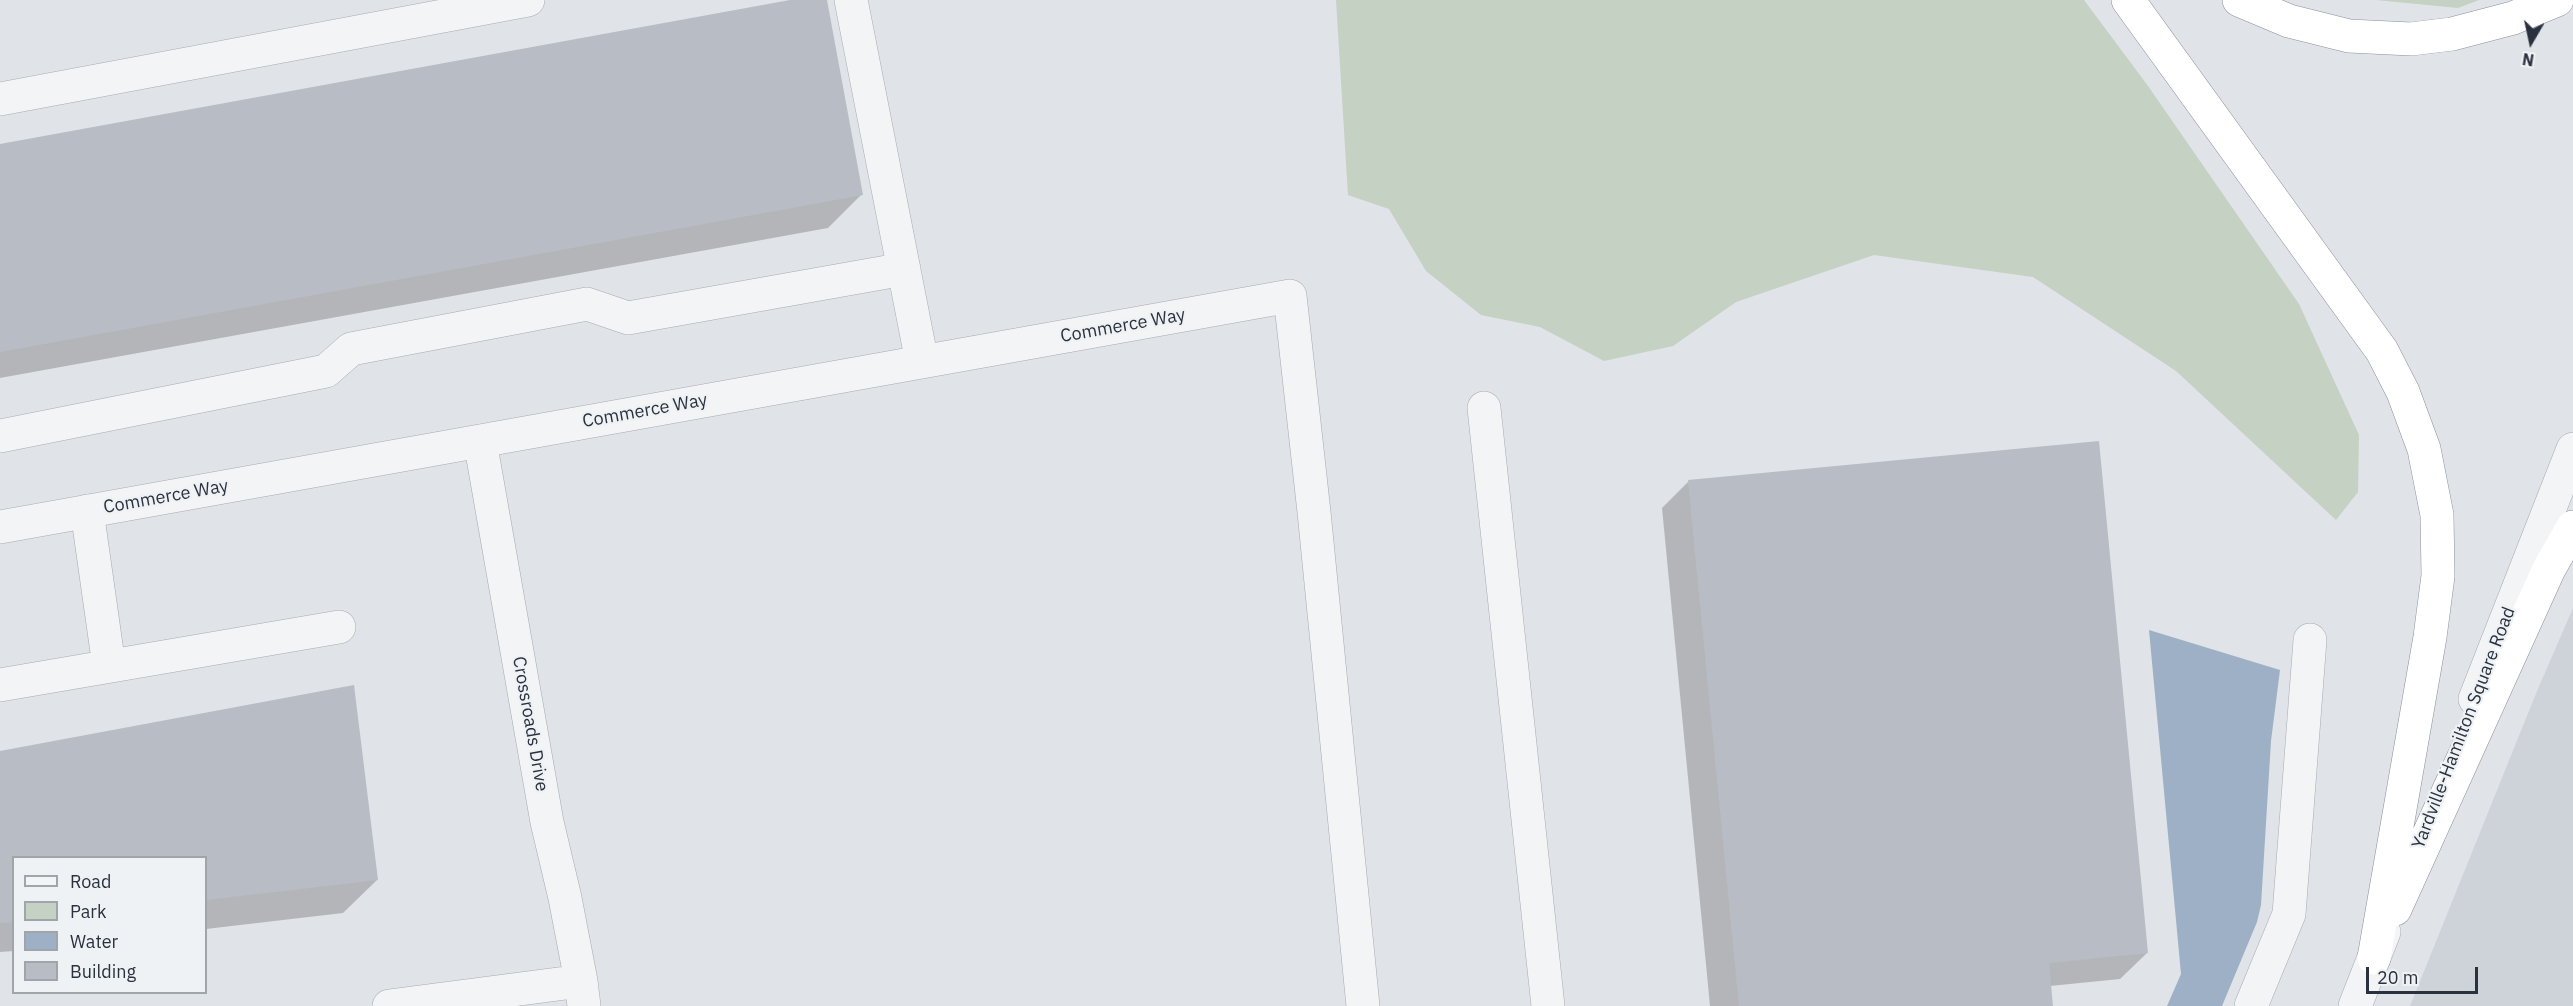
<!DOCTYPE html>
<style>
body{margin:0}
#map{position:relative;width:2573px;height:1006px;overflow:hidden;background:#e0e3e8;font-family:"IBM Plex Sans",sans-serif}
canvas{display:block}
.legend{position:absolute;left:12px;top:856px;width:195px;height:138px;box-sizing:border-box;background:#eff2f5;border:2px solid #a0a5ac;margin:0;padding:8px 10px;list-style:none;font-size:18px;color:#2a313e}
.legend li{display:flex;align-items:center;gap:12px;height:30px}
.legend b{width:30px;border:2px solid #a0a5ac}
.north{position:absolute;left:2501px;top:12px;width:60px;height:60px;-webkit-text-stroke:4px #eff2f5;paint-order:stroke;rotate:189deg;font-size:16px;font-weight:700;line-height:24px;text-align:center;color:#2a313e}
.north::after{content:'';display:block;margin:auto;width:21px;height:27px;background:#2a313e;clip-path:polygon(50% 0,100% 100%,50% 72%,0 100%)}
.scale{position:absolute;left:2366px;top:967px;width:112px;height:27px;box-sizing:border-box;border:3px solid #2a313e;border-top:0;padding-left:8px;font-size:18px;line-height:21px;white-space:nowrap;color:#2a313e;-webkit-text-stroke:4px #eff2f5;paint-order:stroke}
</style>
<div id="map">
<canvas width="2573" height="1006"></canvas>
<ul class="legend">
<li><b style="height:8px;background:#f2f4f6"></b>Road</li>
<li><b style="height:16px;background:#c5d1c2"></b>Park</li>
<li><b style="height:16px;background:#9eb0c5"></b>Water</li>
<li><b style="height:16px;background:#b8bcc4"></b>Building</li>
</ul>
<div class="north">N</div>
<div class="scale">20 m</div>
</div>
<script>
const ctx = document.querySelector('canvas').getContext('2d');
ctx.lineJoin = 'round';
function fillPath(path, color) { ctx.fillStyle = color; ctx.fill(path, 'evenodd'); }
const poly = rows => new Path2D(rows.map(r => 'M' + r).join(''));
function strokePath(path, color, width, dash) { ctx.strokeStyle = color; ctx.lineWidth = width; ctx.lineCap = dash ? 'butt' : 'round'; ctx.setLineDash(dash || []); ctx.stroke(path); }
function write(font, color, halo, rows, align = 'center') {
  ctx.font = font + ' "IBM Plex Sans",sans-serif'; ctx.lineWidth = 4.5; ctx.setLineDash([]); ctx.textBaseline = 'middle'; ctx.strokeStyle = halo; ctx.fillStyle = color; for (const [text, x, y, turn = 0] of rows) {
    ctx.save(); ctx.translate(x, y); ctx.rotate((+turn || 0) * Math.PI / 180); ctx.textAlign = isNaN(turn) ? turn : align; if (halo) ctx.strokeText(text, 0, 0); ctx.fillText(text, 0, 0); ctx.restore();
  }
}
fillPath(poly([
 [2573,608,2573,1006,2410,1006,2537,691]
]), '#ced2d9');
fillPath(poly([
 [1336,0,2084,0,2148,86,2299,304,2359,435,2358,492,2336,520,2176,371,2033,277,1874,255,1736,302,1673,346,1604,361,1540,327,1481,315,1426,271,1389,209,1348,195],
 [2376,0,2479,0,2458,8]
]), '#c5d1c2');
fillPath(poly([
 [2149,630,2280,670,2271,741,2261,905,2257,922,2222,1006,2167,1006,2181,974]
]), '#9eb0c5');
fillPath(poly([
 [799,0,826,0,862,194,828,228,0,378,0,146],
 [1688,482,2147,953,2120,979,2050,986,2052,1006,1710,1006,1662,508],
 [0,752,377,880,343,913,206,929,206,858,14,858,14,951,0,952]
]), '#0003');
fillPath(poly([
 [790,0,827,0,863,195,0,352,0,144],
 [2099,441,2148,953,2049,963,2053,1006,1739,1006,1688,480],
 [354,685,378,880,206,900,206,858,14,858,14,922,0,923,0,751]
]), '#b8bcc4');
const minor = poly([
 [851,0,922,362],
 [0,99,528,0],
 [1484,408,1548,1006],
 [0,436,326,371,351,349,587,304,628,318,904,269],
 [480,441,547,822,565,898,581,981,584,1006],
 [87,511,109,666],
 [0,527,1290,296,1314,512,1363,1006],
 [0,685,339,627],
 [2475,699,2573,449],
 [389,1006,581,981],
 [2251,1006,2289,914,2310,640],
 [2355,1006,2384,932]
]);
const highway = poly([
 [2128,0,2382,351,2403,392,2424,449,2437,515,2438,576,2430,637,2374,958],
 [2239,0,2289,21,2349,36,2411,39,2452,34,2513,18,2557,0],
 [2395,909,2549,569,2573,527]
]);
strokePath(minor, '#a6aab2', 34);
strokePath(highway, '#89909d', 34);
strokePath(minor, '#f2f4f6', 33);
strokePath(highway, '#fff', 33);
write('18px', '#2a313e', '#eff2f5', [
 ["Commerce Way",1123,326,-10],
 ["Commerce Way",645,411,-10],
 ["Commerce Way",166,497,-10],
 ["Crossroads Drive",530,724,80],
 ["Yardville-Hamilton Square Road",2464,728,-69]
]);
</script>
